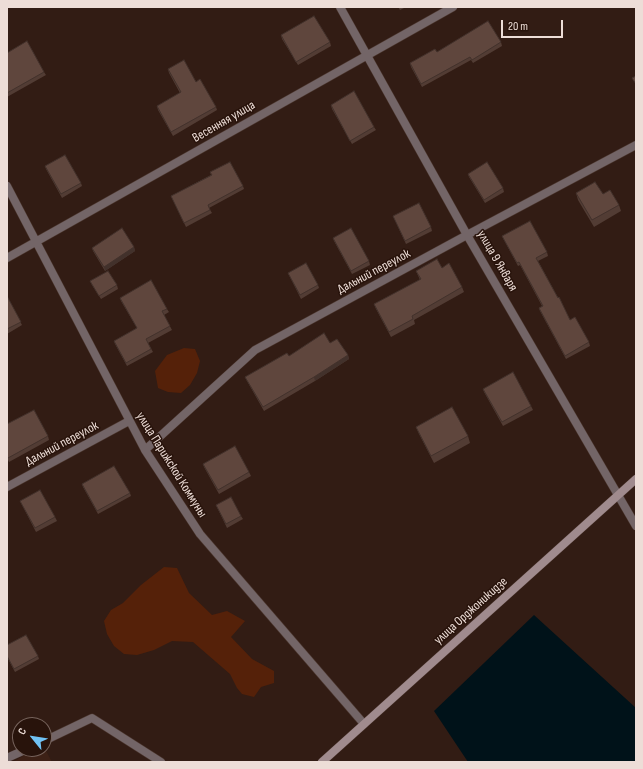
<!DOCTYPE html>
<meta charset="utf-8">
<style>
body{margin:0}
#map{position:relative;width:643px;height:769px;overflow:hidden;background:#321c14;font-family:"Sofia Sans Condensed",sans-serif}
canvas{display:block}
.frame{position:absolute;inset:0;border:8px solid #edddd7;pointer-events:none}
.north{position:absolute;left:12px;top:717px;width:40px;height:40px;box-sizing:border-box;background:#28130b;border:1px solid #77645d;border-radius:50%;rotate:300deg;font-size:11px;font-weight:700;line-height:16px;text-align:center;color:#edddd7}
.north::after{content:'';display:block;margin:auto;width:14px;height:18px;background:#70c2f4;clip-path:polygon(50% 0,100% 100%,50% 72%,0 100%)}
.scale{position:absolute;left:501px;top:20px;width:62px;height:18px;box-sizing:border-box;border:2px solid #edddd7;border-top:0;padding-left:5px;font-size:12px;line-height:14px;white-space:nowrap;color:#edddd7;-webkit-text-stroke:3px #28130b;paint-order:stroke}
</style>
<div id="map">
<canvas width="643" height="769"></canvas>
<div class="frame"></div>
<div class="north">С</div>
<div class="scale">20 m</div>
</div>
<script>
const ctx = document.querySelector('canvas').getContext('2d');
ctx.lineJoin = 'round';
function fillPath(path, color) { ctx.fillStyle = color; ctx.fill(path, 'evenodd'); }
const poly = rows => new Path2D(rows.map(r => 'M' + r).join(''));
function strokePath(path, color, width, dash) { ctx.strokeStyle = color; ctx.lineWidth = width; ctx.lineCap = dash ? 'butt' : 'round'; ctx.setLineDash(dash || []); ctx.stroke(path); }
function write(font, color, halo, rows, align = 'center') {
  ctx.font = font + ' "Sofia Sans Condensed",sans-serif'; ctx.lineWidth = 3; ctx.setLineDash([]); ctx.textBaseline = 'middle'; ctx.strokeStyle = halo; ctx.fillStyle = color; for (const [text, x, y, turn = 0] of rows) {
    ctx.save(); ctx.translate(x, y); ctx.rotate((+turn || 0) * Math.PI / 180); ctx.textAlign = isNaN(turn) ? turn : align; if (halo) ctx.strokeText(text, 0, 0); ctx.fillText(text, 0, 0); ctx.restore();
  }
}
fillPath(poly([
 [44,747,52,762,13,762,35,749,44,749]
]), '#3d2116');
fillPath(poly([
 [184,348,195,349,200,361,197,373,190,385,181,393,168,392,158,388,155,371,167,355],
 [164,567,177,568,189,593,212,615,227,611,245,621,231,637,252,659,274,671,274,683,261,687,254,697,242,694,237,688,230,674,193,642,172,641,154,650,137,655,124,654,114,646,107,634,104,621,111,610,123,603,141,585]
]), '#552109');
fillPath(poly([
 [534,615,636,708,636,762,468,762,434,711]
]), '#001219');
const lane = poly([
 [44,741,92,718,161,762],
 [7,758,27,749]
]);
const street = poly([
 [340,7,467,235,636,526],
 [7,186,145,450,200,534,364,724],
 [7,258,453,7],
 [145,450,255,350,467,235,636,145],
 [7,487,129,421]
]);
const secondary = poly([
 [322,762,636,479]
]);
strokePath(lane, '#4c372f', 9);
strokePath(street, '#4c372f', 9);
strokePath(secondary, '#4c372f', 9);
strokePath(lane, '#736567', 8);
strokePath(street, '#736567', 8);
strokePath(secondary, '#a08b8e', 8);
fillPath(poly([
 [398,7,406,7,400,10],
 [281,35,330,42,331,46,298,65,282,39],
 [501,42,502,46,473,63,471,60,422,87,411,67,410,63,437,52],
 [7,53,44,72,46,75,7,97],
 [168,69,196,82,216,107,217,110,173,136,158,110,157,106,180,93,169,73],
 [331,105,374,127,376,130,352,144,332,109],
 [45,166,81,183,82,186,62,198,46,169],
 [210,172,243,186,244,189,209,208,212,213,186,227,171,196,211,175],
 [468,174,503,188,504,192,485,203,469,177],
 [576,193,603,194,619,205,621,211,594,227,578,200],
 [393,216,431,227,432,231,406,244],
 [502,236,547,252,548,256,538,261,570,320,589,342,590,346,566,359,540,311,539,308,542,306,520,265,518,266,504,240],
 [333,238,369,261,370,265,352,274,334,241],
 [134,247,135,251,105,271,93,251,92,248],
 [442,268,462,287,464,292,414,320,415,324,391,337,376,309,374,304,420,280,416,271],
 [288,273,318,285,319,288,301,299],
 [90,281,117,285,118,289,101,299,92,285],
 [7,296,22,325,7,334],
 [120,298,167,309,169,312,164,315,172,330,148,343,153,352,127,366,115,344,114,341,137,328,121,301],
 [330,343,348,355,349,359,315,381,264,411,247,381,245,377],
 [483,389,531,406,533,410,503,426,484,392],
 [7,424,48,436,49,440,9,462,7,458],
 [416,427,468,436,470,443,434,463,419,434],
 [203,464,249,472,251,476,219,494,204,467],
 [82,484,130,493,131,496,98,514,83,487],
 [20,501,55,517,57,521,36,532],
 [216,505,241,516,243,519,227,528],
 [7,645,38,656,39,659,15,672,7,657]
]), '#523c34');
fillPath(poly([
 [134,247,135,251,105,271,104,267],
 [348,355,349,359,315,381,314,377]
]), '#42312b');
const building = poly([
 [314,16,330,42,296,62,281,35,314,16],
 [488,21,501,42,472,60,470,57,421,84,410,63,435,49,437,52,488,21],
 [27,41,44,72,7,93,7,53,27,41],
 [184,60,196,82,200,79,216,107,171,132,157,106,181,92,168,69,184,60],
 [636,76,636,84,632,78,636,76],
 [354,91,374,127,350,141,331,105,354,91],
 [65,155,81,183,61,194,45,166,65,155],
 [230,162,243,186,208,205,210,210,184,223,171,196,212,175,210,172,230,162],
 [487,162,503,188,484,200,468,174,487,162],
 [595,182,603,194,610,190,619,205,592,220,576,193,595,182],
 [419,203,431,227,405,241,393,216,419,203],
 [530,221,547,252,536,258,558,298,559,297,570,320,575,317,589,342,565,356,539,308,543,306,519,262,517,263,502,236,530,221],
 [122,228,134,247,104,267,92,248,122,228],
 [351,228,369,261,351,271,333,238,351,228],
 [437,259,442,268,449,263,462,287,412,316,413,319,389,332,374,304,421,279,416,271,437,259],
 [306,263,318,285,300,295,288,273,306,263],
 [108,271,117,285,99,296,90,281,108,271],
 [151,280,167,309,162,311,170,326,146,339,151,349,126,363,114,341,137,328,120,298,151,280],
 [7,296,21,322,7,329,7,296],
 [324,333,330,343,337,339,348,355,314,377,263,407,245,377,287,353,289,356,324,333],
 [513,372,531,406,502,422,483,389,513,372],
 [452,407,468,436,431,456,416,427,452,407],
 [34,410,48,436,8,458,7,457,7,424,34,410],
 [235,446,249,472,218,490,203,464,235,446],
 [114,466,130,493,97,511,82,484,114,466],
 [40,490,55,517,35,528,20,501,40,490],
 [231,497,241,516,226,524,216,505,231,497],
 [26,635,38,656,14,669,7,656,7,645,26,635]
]);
fillPath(building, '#5f463d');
strokePath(building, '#42312b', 1);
write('13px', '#edddd7', '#28130b', [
 ["Весенняя улица",224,122,-30],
 ["улица 9 Января",497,261,60],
 ["Дальний переулок",374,272,-28],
 ["Дальний переулок",62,444,-28],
 ["улица Парижской Коммуны",171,465,58],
 ["улица Орджоникидзе",471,611,-42]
]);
</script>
